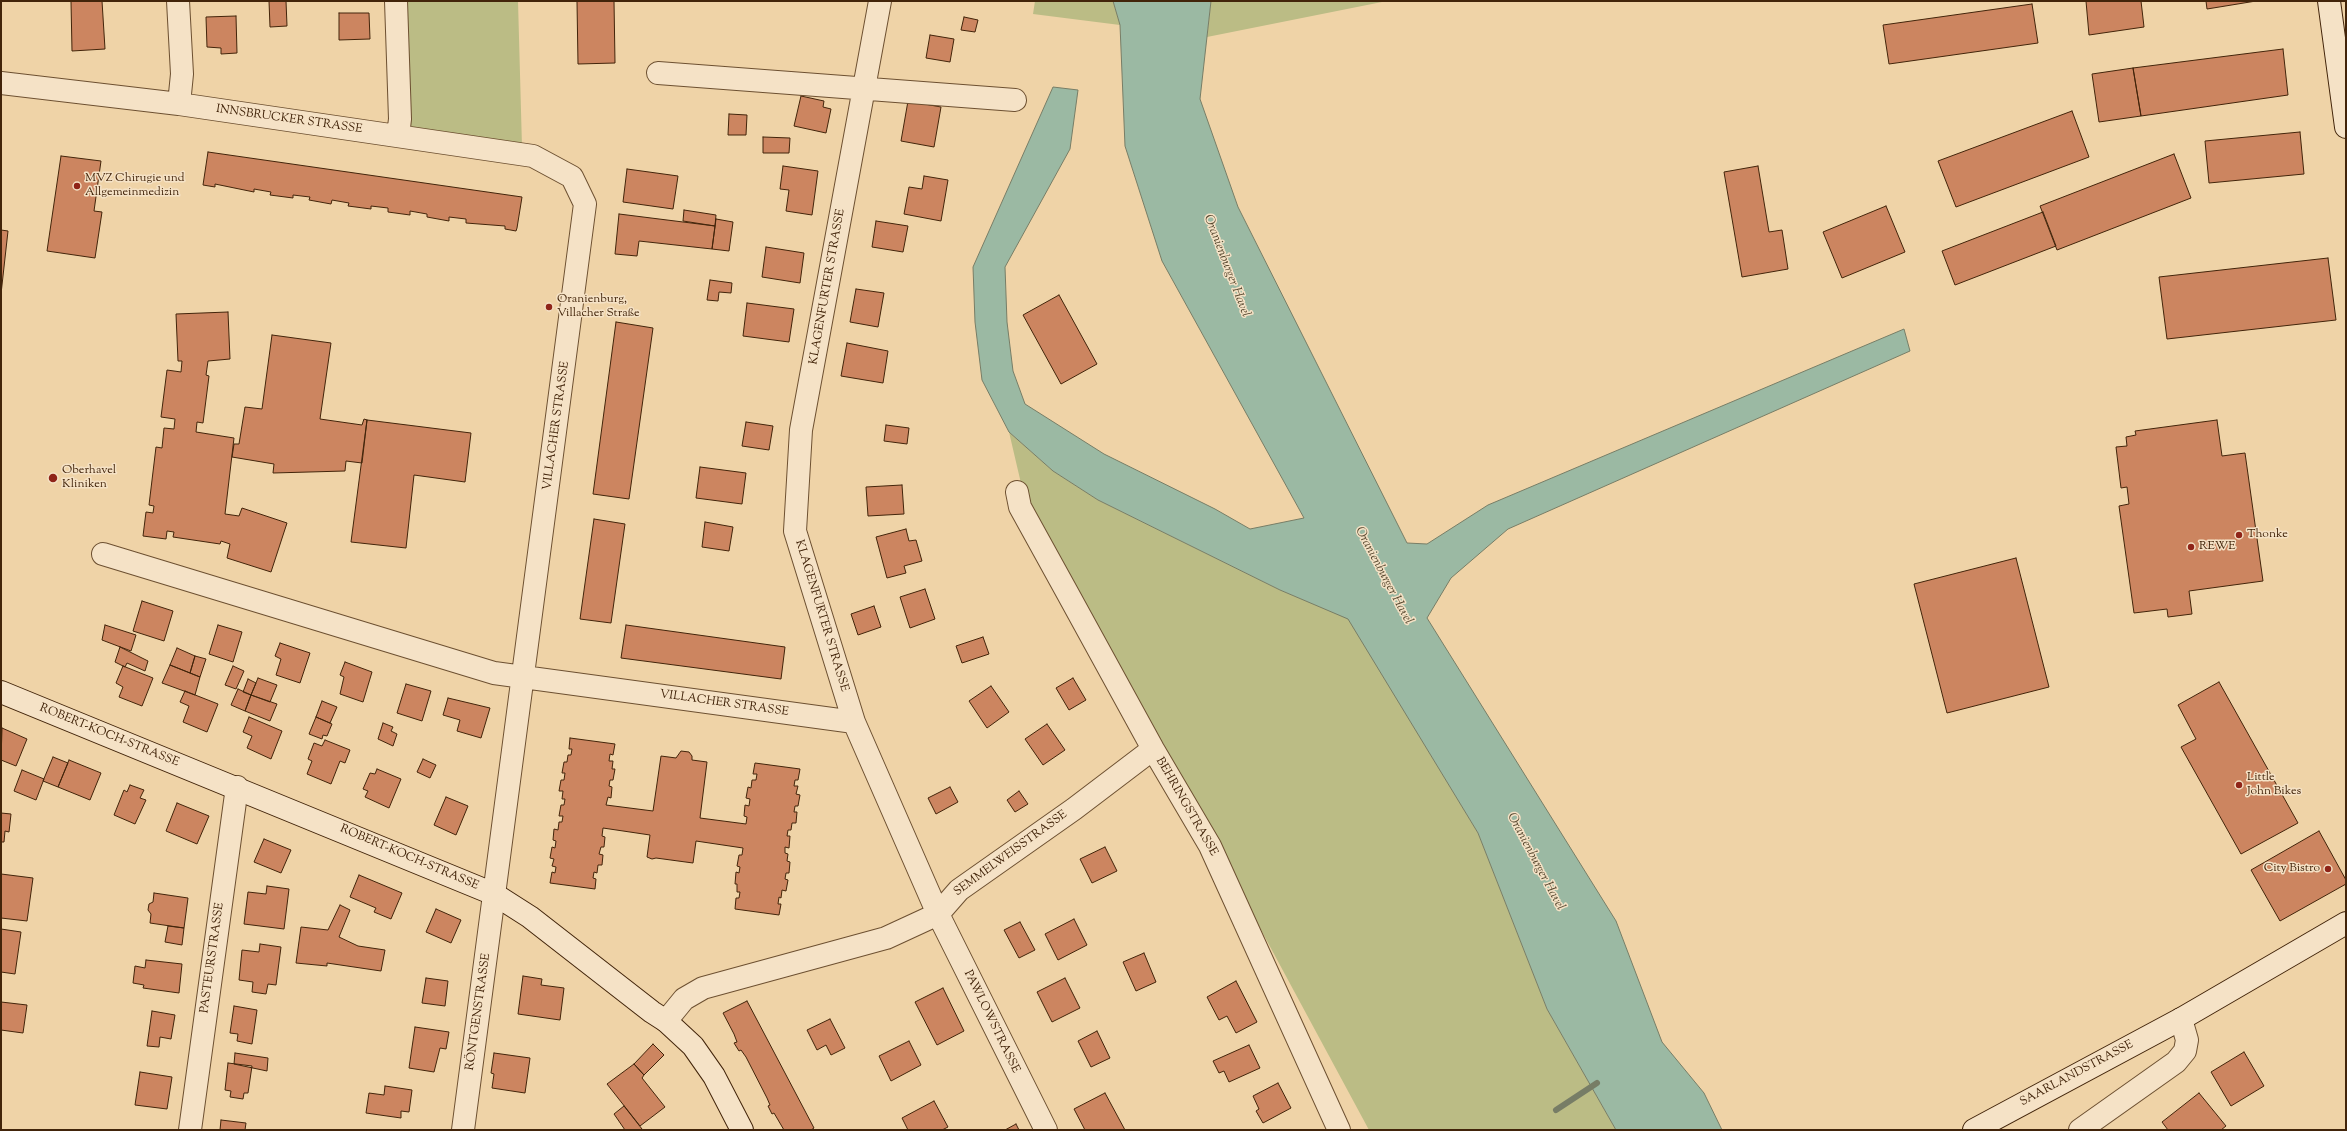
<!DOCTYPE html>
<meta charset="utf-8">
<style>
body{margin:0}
#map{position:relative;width:2347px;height:1131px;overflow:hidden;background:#efd3a7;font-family:"Sorts Mill Goudy",serif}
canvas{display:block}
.frame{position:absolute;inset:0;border:2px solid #42240a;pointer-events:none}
</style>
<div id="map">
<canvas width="2347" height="1131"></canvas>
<div class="frame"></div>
</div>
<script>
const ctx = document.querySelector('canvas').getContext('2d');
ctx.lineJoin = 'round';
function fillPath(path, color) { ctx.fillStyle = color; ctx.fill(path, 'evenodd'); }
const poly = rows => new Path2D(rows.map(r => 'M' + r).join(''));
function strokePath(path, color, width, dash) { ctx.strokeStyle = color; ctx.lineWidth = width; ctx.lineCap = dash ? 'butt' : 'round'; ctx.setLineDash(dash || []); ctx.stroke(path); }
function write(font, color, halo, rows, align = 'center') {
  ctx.font = font + ' "Sorts Mill Goudy",serif'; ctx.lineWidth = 3; ctx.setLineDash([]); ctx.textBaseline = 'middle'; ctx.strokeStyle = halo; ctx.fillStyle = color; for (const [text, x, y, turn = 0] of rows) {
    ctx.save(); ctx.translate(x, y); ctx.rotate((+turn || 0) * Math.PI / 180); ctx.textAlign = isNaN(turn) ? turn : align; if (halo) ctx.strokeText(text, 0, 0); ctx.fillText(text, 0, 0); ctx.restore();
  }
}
fillPath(poly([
 [405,1,518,1,522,147,407,130],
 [1035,1,1113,1,1120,25,1033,14],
 [1211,1,1387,1,1207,37],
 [1009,432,1053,471,1098,500,1280,590,1348,618,1478,833,1547,1009,1616,1130,1369,1130,1165,752,1027,509]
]), '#bbbc85');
const water = poly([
 [1113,1,1211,1,1200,99,1238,207,1407,543,1427,544,1488,505,1904,329,1910,351,1508,529,1451,578,1427,618,1616,921,1662,1042,1704,1093,1722,1130,1616,1130,1547,1009,1478,833,1348,619,1280,590,1098,500,1053,471,1009,432,982,380,975,322,973,267,1053,87,1078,90,1070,149,1005,267,1007,322,1013,371,1025,404,1104,454,1215,509,1250,529,1304,518,1162,261,1125,146,1120,25,1113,1]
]);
fillPath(water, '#9bb9a3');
strokePath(water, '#777d66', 1);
strokePath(poly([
 [1556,1110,1597,1083]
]), '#777d66', 6);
const building = poly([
 [71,1,102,1,105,49,72,51,71,1],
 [269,1,286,1,287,26,270,27,269,1],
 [577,1,614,1,615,63,578,64,577,1],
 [2086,1,2141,1,2144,27,2089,35,2086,1],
 [2206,1,2256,1,2207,9,2206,1],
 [2032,4,2038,43,1889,64,1883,25,2032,4],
 [339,13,369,13,370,39,339,40,339,13],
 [236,16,237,53,221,54,221,48,207,47,206,17,236,16],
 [964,17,978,20,975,32,961,30,964,17],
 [930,35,954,39,950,62,926,58,930,35],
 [2283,49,2288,95,2141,116,2133,68,2283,49],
 [2133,68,2141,116,2099,122,2092,74,2133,68],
 [801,96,824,101,823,107,831,109,826,133,794,126,801,96],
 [908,101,941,107,934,147,901,141,908,101],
 [2072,111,2089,157,1956,207,1938,161,2072,111],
 [729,114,747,115,746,135,728,135,729,114],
 [2300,132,2304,174,2209,183,2205,141,2300,132],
 [763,137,790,138,789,153,763,153,763,137],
 [208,152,522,197,517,228,516,231,505,229,505,226,466,223,466,219,449,217,449,221,427,217,427,214,410,211,410,215,388,212,388,208,371,206,371,209,348,206,349,203,332,200,331,204,309,200,310,197,293,195,293,198,270,195,271,192,254,189,254,192,215,184,215,187,203,185,208,152],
 [2174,154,2191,198,2057,250,2040,206,2174,154],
 [61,156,101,161,94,211,102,212,95,258,47,251,61,156],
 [783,166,818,171,812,215,786,211,789,190,780,189,783,166],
 [1758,166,1769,232,1782,230,1788,269,1742,277,1724,172,1758,166],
 [627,169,678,176,673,209,623,202,627,169],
 [924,176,948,180,941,221,904,214,909,187,922,189,924,176],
 [1886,206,1905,252,1842,278,1823,232,1886,206],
 [684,210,716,215,715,226,683,221,684,210],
 [2043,212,2056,246,1955,285,1942,251,2043,212],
 [619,214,715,226,712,249,639,241,637,256,615,254,619,214],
 [716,219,733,222,729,251,712,249,716,219],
 [876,221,908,226,903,252,872,247,876,221],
 [1,230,8,231,1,294,1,230],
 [766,247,804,253,800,283,762,277,766,247],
 [2328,258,2336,320,2167,339,2159,277,2328,258],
 [710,280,732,283,731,293,719,292,718,301,707,300,710,280],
 [856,289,884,293,878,327,850,322,856,289],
 [1059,295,1097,364,1061,384,1023,315,1059,295],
 [747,303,794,309,789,342,743,336,747,303],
 [228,312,230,359,208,361,206,375,209,376,203,423,197,422,196,432,234,438,225,514,239,516,242,508,287,523,271,572,227,558,230,544,221,541,220,544,173,537,174,532,167,531,166,539,143,536,146,512,153,513,154,506,149,505,156,447,162,448,164,428,174,429,175,419,161,417,167,370,181,372,182,361,178,361,176,314,228,312],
 [616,322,653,328,629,499,593,494,616,322],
 [272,335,331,343,320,419,362,425,364,419,367,420,362,463,346,461,345,471,273,473,274,464,232,457,234,444,239,444,245,407,262,409,272,335],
 [847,343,888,351,883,383,841,376,847,343],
 [367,420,471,433,465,482,414,475,406,548,351,542,367,420],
 [2217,420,2222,456,2245,453,2263,581,2189,591,2192,614,2168,617,2167,609,2134,613,2119,506,2129,504,2127,487,2121,488,2116,447,2127,446,2126,437,2136,435,2135,431,2217,420],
 [746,422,773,426,769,450,742,446,746,422],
 [886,425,909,428,907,444,884,441,886,425],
 [700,467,746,473,742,504,696,498,700,467],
 [902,485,904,514,868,516,866,487,902,485],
 [594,519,625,524,611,623,580,619,594,519],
 [705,522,733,527,729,551,702,547,705,522],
 [906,529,909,541,916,540,922,561,904,566,906,573,887,578,876,537,906,529],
 [2016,558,2049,687,1947,713,1914,584,2016,558],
 [925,589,935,619,910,628,900,597,925,589],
 [142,601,173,611,164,641,133,631,142,601],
 [874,606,881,627,858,635,851,614,874,606],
 [105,625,136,635,131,651,102,640,105,625],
 [218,625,242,632,233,662,209,654,218,625],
 [626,625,785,647,781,679,621,658,626,625],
 [983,637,989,654,962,663,956,646,983,637],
 [280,643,310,653,300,683,276,675,281,659,275,656,280,643],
 [120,647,148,661,145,671,127,663,125,667,115,662,120,647],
 [177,648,195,656,190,673,170,665,177,648],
 [195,656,206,659,200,677,190,673,195,656],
 [345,662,372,672,363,702,340,694,344,677,340,675,345,662],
 [170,665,200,677,195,695,162,683,170,665],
 [123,666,153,678,142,706,119,697,123,687,116,683,123,666],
 [233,666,244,671,236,689,225,685,233,666],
 [258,678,277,685,270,702,251,695,258,678],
 [1073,678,1086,700,1069,710,1056,688,1073,678],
 [248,679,256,683,251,695,243,692,248,679],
 [2219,682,2298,823,2241,854,2181,747,2196,739,2178,705,2219,682],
 [406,684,431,691,422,721,397,713,406,684],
 [991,686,1009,712,987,728,969,701,991,686],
 [238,689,251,695,245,711,231,705,238,689],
 [185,691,218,704,207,732,183,722,189,706,180,702,185,691],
 [251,695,277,704,270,721,245,711,251,695],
 [448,698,490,708,481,738,457,731,460,720,443,715,448,698],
 [322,701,337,707,330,723,316,717,322,701],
 [249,717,282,731,271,759,247,748,252,736,243,732,249,717],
 [316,717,332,724,327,736,323,735,322,739,309,734,316,717],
 [383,723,393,727,391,731,397,734,393,746,378,739,383,723],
 [1047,724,1065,750,1043,765,1025,739,1047,724],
 [2,728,27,739,16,766,1,760,2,728],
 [570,738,615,744,613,755,610,754,609,761,613,761,612,769,615,769,613,780,610,780,609,786,612,787,611,798,608,797,606,805,653,811,661,756,676,758,681,751,689,752,692,756,692,760,707,762,700,818,746,824,747,817,744,816,745,805,749,806,750,799,746,798,748,787,751,788,752,780,756,780,757,774,753,774,755,763,800,769,798,780,795,780,794,786,798,786,796,794,800,795,798,806,795,806,794,812,797,812,796,823,792,823,791,830,788,830,787,836,790,836,789,848,785,847,785,853,788,854,787,861,790,862,789,873,786,873,785,879,788,880,786,891,782,890,781,898,779,897,778,904,781,904,779,915,735,909,736,898,739,898,740,892,737,892,737,884,735,884,736,872,739,873,740,867,737,866,739,855,742,855,743,848,696,841,693,863,656,858,652,859,647,857,650,835,603,828,602,836,605,837,604,847,601,847,599,854,603,855,602,865,598,865,597,873,594,872,593,878,596,879,595,889,550,883,552,872,555,873,556,867,552,866,554,859,550,858,552,847,555,848,556,841,553,840,554,829,558,830,559,822,562,822,563,816,559,816,561,805,564,805,565,799,562,799,563,791,559,791,561,780,564,780,565,773,562,773,564,762,567,762,568,755,571,755,572,749,569,749,570,738],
 [325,740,350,750,345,763,340,761,331,784,307,774,312,761,308,759,314,743,322,746,325,740],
 [53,757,68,763,58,787,43,781,53,757],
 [423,759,436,765,430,778,417,772,423,759],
 [69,760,101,773,90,800,58,787,69,760],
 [377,769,401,779,389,808,365,797,368,791,363,789,370,773,375,774,377,769],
 [22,770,44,779,36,800,14,791,22,770],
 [130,785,144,790,140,798,146,800,135,824,114,815,124,790,127,792,130,785],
 [950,787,958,802,936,814,928,798,950,787],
 [1019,791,1028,804,1015,812,1007,800,1019,791],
 [446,797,468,806,456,835,434,825,446,797],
 [177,803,209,816,197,844,166,831,177,803],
 [1,813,11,814,9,832,5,831,4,842,1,842,1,813],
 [2319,831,2346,880,2346,884,2280,921,2251,870,2319,831],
 [264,839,291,850,281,873,254,862,264,839],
 [1105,847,1117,871,1092,883,1080,859,1105,847],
 [1,874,33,878,27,921,1,918,1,874],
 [359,875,402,893,391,919,374,912,376,908,350,897,359,875],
 [267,886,289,889,284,929,244,924,248,892,266,894,267,886],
 [154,893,188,898,184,928,150,923,151,914,148,910,149,904,153,902,154,893],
 [340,905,350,910,339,937,358,946,385,950,381,971,327,963,327,966,296,963,301,927,328,930,340,905],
 [436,909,461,920,451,943,426,932,436,909],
 [1074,919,1087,945,1058,960,1045,934,1074,919],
 [1020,922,1035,950,1019,958,1004,930,1020,922],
 [168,926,184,928,182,945,165,942,168,926],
 [1,929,21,932,15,974,1,972,1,929],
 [260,944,281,947,276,985,268,984,266,994,252,992,253,982,239,980,242,950,259,952,260,944],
 [1144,953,1156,982,1136,991,1123,962,1144,953],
 [146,960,182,964,179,993,143,988,144,985,133,983,135,966,145,968,146,960],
 [523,976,542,979,541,985,564,988,560,1020,518,1014,523,976],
 [426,978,448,981,445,1006,422,1003,426,978],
 [1065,978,1080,1008,1052,1022,1037,992,1065,978],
 [1236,981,1257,1022,1236,1033,1227,1016,1219,1020,1207,997,1236,981],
 [943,988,964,1031,937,1045,915,1002,943,988],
 [747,1001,814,1128,811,1130,784,1130,774,1113,772,1114,768,1106,770,1105,767,1098,746,1057,741,1050,739,1051,734,1043,737,1042,734,1034,723,1013,747,1001],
 [1,1002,27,1005,23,1033,1,1030,1,1002],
 [234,1006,257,1010,252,1044,237,1041,238,1034,230,1033,234,1006],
 [152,1011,175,1015,171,1039,160,1037,159,1047,147,1046,152,1011],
 [830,1019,845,1048,831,1055,826,1045,817,1050,807,1030,830,1019],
 [415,1027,449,1032,446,1049,440,1048,434,1072,409,1068,415,1027],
 [1097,1031,1110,1058,1091,1067,1078,1041,1097,1031],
 [909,1041,921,1065,891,1081,879,1056,909,1041],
 [653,1044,664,1055,644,1075,634,1064,653,1044],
 [1249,1045,1260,1068,1229,1082,1224,1071,1219,1073,1213,1061,1249,1045],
 [2244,1052,2264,1086,2231,1106,2211,1072,2244,1052],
 [235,1053,268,1058,267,1071,234,1064,235,1053],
 [494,1053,530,1058,525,1093,492,1088,494,1074,491,1073,494,1053],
 [228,1063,252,1066,248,1093,244,1093,243,1099,230,1097,231,1091,225,1090,228,1063],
 [634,1064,644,1075,642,1078,665,1107,640,1126,607,1084,634,1064],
 [140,1072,172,1077,167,1109,135,1105,140,1072],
 [1278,1083,1291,1108,1263,1123,1256,1111,1259,1109,1253,1096,1278,1083],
 [385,1086,412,1090,409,1112,401,1111,401,1118,366,1113,369,1093,384,1095,385,1086],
 [1105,1093,1125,1130,1085,1130,1074,1109,1105,1093],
 [2199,1093,2226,1126,2221,1130,2168,1130,2162,1122,2199,1093],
 [934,1101,948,1127,942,1130,908,1130,902,1118,934,1101],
 [624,1106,642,1129,641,1130,625,1130,614,1114,624,1106],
 [221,1120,246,1123,245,1130,220,1130,221,1120],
 [1016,1124,1019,1130,1005,1130,1016,1124]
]);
fillPath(building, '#cc8560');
strokePath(building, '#42240a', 1);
const street = poly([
 [178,1,182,74,179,104],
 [396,1,400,119,398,136],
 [880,1,801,430,795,531,854,722,938,914,1046,1130],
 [658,73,1015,100],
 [1,83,179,104,533,156,572,177,585,204,463,1130],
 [1017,492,1020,507,1068,594,1153,749,1210,846,1339,1130],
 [103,554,494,673,854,722],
 [666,1021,684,999,703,988,886,938,938,914,959,890,1074,809,1153,749],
 [190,1130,237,787],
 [2080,1130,2176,1062,2185,1051,2187,1040,2181,1019]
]);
const secondary = poly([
 [2329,1,2346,127],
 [1,692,494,894,530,917,652,1012,666,1021,693,1046,714,1076,742,1130],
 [1974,1130,2181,1019,2346,923]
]);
strokePath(street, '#6d5031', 24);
strokePath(secondary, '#42240a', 24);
strokePath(street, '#f5e2c6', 22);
strokePath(secondary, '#f5e2c6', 22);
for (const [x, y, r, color] of [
 [77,186,4,"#8f2418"],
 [549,307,4,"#8f2418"],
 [53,478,5,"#8f2418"],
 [2239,535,4,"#8f2418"],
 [2191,547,4,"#8f2418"],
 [2239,785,4,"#8f2418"],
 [2328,869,4,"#8f2418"]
]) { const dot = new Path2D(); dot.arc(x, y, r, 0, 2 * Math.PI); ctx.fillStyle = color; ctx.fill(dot); strokePath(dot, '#f5e2c6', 1.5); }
write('12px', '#42240a', '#f5e2c6', [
 ["INNSBRUCKER STRASSE",289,120,8],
 ["KLAGENFURTER STRASSE",828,287,-80],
 ["VILLACHER STRASSE",557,426,-82],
 ["KLAGENFURTER STRASSE",821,616,73],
 ["VILLACHER STRASSE",724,704,8],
 ["ROBERT-KOCH-STRASSE",109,736,22],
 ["BEHRINGSTRASSE",1186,807,60],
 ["SEMMELWEISSTRASSE",1011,854,-36],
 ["ROBERT-KOCH-STRASSE",409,858,23],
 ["PASTEURSTRASSE",213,958,-82],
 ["RÖNTGENSTRASSE",479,1012,-82],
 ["PAWLOWSTRASSE",991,1022,64],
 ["SAARLANDSTRASSE",2077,1074,-28]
]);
write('12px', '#42240a', '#f5e2c6', [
 ["MVZ Chirugie und",85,179],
 ["Allgemeinmedizin",85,193],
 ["Oranienburg,",557,300],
 ["Villacher Straße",557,314],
 ["Oberhavel",62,471],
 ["Kliniken",62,485],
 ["Thonke",2247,535],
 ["REWE",2199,547],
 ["Little",2247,778],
 ["John Bikes",2247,792],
 ["City Bistro",2320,869,"right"]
], 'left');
write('italic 13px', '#584930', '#f5e2c6', [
 ["Oranienburger Havel",1226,266,69],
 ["Oranienburger Havel",1383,576,62],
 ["Oranienburger Havel",1535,862,62]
]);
</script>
